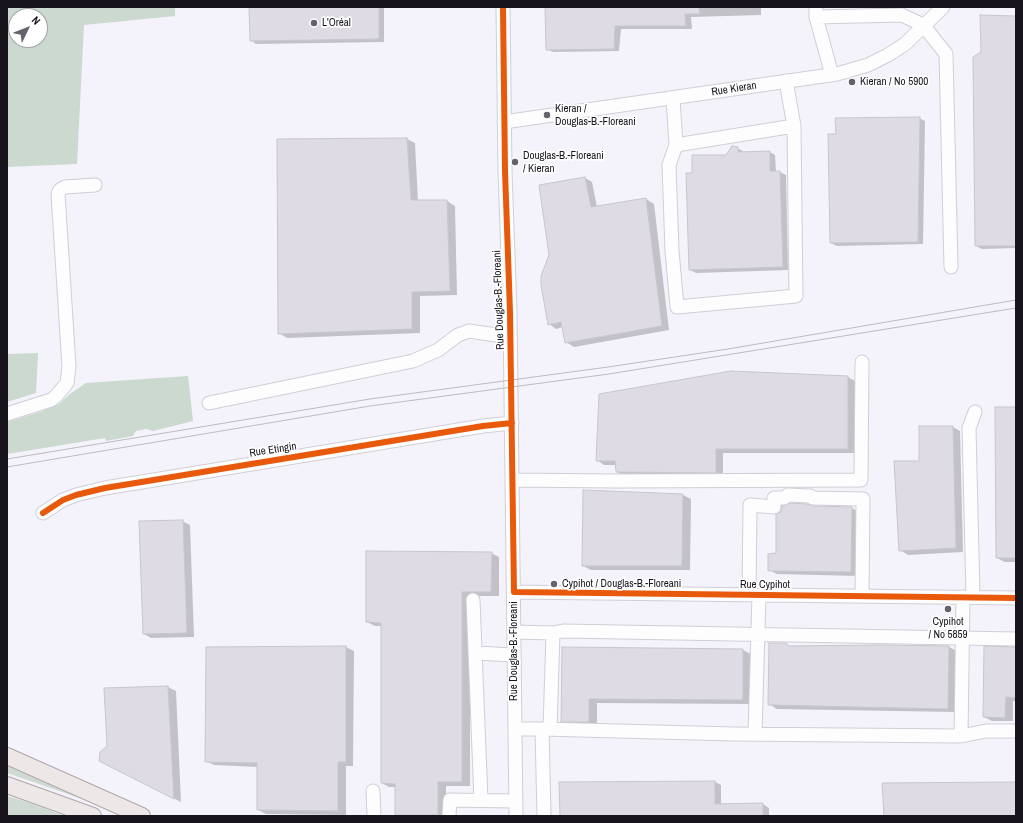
<!DOCTYPE html>
<meta charset="utf-8">
<style>
body{margin:0}
#map{position:relative;width:1023px;height:823px;overflow:hidden;background:#f4f2fa;font-family:"Archivo Narrow",sans-serif}
canvas{display:block}
.frame{position:absolute;inset:0;border:8px solid #17141d;pointer-events:none}
.north{position:absolute;left:8px;top:8px;width:40px;height:40px;box-sizing:border-box;background:#fff;border:1px solid #a2a1a5;border-radius:50%;rotate:47deg;font-size:11px;font-weight:700;line-height:16px;text-align:center;color:#17141d}
.north::after{content:'';display:block;margin:auto;width:14px;height:18px;background:#64626a;clip-path:polygon(50% 0,100% 100%,50% 72%,0 100%)}
</style>
<div id="map">
<canvas width="1023" height="823"></canvas>
<div class="frame"></div>
<div class="north">N</div>
</div>
<script>
const ctx = document.querySelector('canvas').getContext('2d');
ctx.lineJoin = 'round';
function fillPath(path, color) { ctx.fillStyle = color; ctx.fill(path, 'evenodd'); }
const poly = rows => new Path2D(rows.map(r => 'M' + r).join(''));
function strokePath(path, color, width, dash) { ctx.strokeStyle = color; ctx.lineWidth = width; ctx.lineCap = dash ? 'butt' : 'round'; ctx.setLineDash(dash || []); ctx.stroke(path); }
function write(font, color, halo, rows, align = 'center') {
  ctx.font = font + ' "Archivo Narrow",sans-serif'; ctx.lineWidth = 3.5; ctx.setLineDash([]); ctx.textBaseline = 'middle'; ctx.strokeStyle = halo; ctx.fillStyle = color; for (const [text, x, y, turn = 0] of rows) {
    ctx.save(); ctx.translate(x, y); ctx.rotate((+turn || 0) * Math.PI / 180); ctx.textAlign = isNaN(turn) ? turn : align; if (halo) ctx.strokeText(text, 0, 0); ctx.fillText(text, 0, 0); ctx.restore();
  }
}
fillPath(poly([
 [7,760,126,814,7,773],
 [7,796,27,802,65,816,7,816]
]), '#cfdad2');
fillPath(poly([
 [7,7,175,7,175,16,84,25,77,164,7,167],
 [16,16,40,16,40,40,16,40],
 [38,353,36,393,7,402,7,354],
 [188,376,193,421,153,431,146,429,136,431,133,436,106,441,105,438,7,454,7,422,40,412,59,404,70,394,86,383]
]), '#cbd9cf');
fillPath(poly([
 [250,7,384,7,384,42,256,44,251,40],
 [546,7,761,7,761,15,691,17,692,29,621,29,619,51,553,52,547,49],
 [1016,17,1016,248,982,249,976,246],
 [919,118,925,121,923,244,837,246,831,243,837,135],
 [407,139,415,143,418,201,447,201,455,206,457,295,420,296,420,333,287,338,279,333],
 [737,148,743,151,743,153,770,152,775,155,776,172,780,172,786,175,788,270,696,273,690,270,692,174,727,156],
 [585,178,592,182,597,207,646,199,654,204,669,330,574,347,566,342,563,327,556,329,549,324],
 [848,377,855,381,855,453,723,453,723,476,625,476,617,472,617,465,604,465,597,460],
 [1016,408,1016,562,1005,562,997,558],
 [953,427,960,431,963,552,908,555,900,550,920,462],
 [584,491,683,495,691,499,690,570,591,570,583,566],
 [813,507,852,508,859,512,859,576,777,574,769,570,777,554],
 [182,521,190,525,194,637,151,638,144,634],
 [491,553,499,557,499,596,470,596,470,786,446,786,446,816,399,816,396,814,396,787,389,787,382,783,382,626,375,626,367,622],
 [882,646,949,647,957,651,956,712,777,709,769,704,790,647],
 [346,647,354,651,353,766,346,766,346,815,266,814,258,810,258,767,214,765,206,761],
 [563,648,743,650,751,654,750,704,597,703,597,726,570,725,562,721],
 [1016,648,1016,701,1013,701,1013,721,992,721,984,717],
 [168,687,176,691,181,802,108,765],
 [715,782,721,785,721,805,763,804,769,808,769,816,561,816]
]), '#0003');
const building = poly([
 [249,7,379,7,379,39,250,41,249,7],
 [545,7,699,7,700,14,685,14,686,26,615,26,614,49,546,50,545,7],
 [980,15,1016,16,1016,246,975,246,973,57,981,52,980,15],
 [920,117,918,242,830,243,828,134,836,134,835,118,920,117],
 [407,138,411,200,447,200,450,291,412,292,412,329,278,334,277,139,407,138],
 [732,146,738,147,738,152,770,151,770,171,780,171,783,267,689,270,686,173,692,173,692,155,726,155,732,146],
 [585,177,591,207,646,198,662,326,565,343,561,322,548,325,541,285,541,276,549,255,539,185,585,177],
 [731,371,848,376,848,449,716,449,716,473,616,472,615,461,596,461,599,394,731,371],
 [995,407,1016,407,1016,558,996,558,995,407],
 [919,426,953,426,956,548,899,551,894,461,919,461,919,426],
 [583,490,683,494,682,566,582,566,583,490],
 [790,503,807,504,813,506,852,507,851,572,768,571,768,554,776,553,776,514,781,512,782,506,790,503],
 [183,520,187,633,143,634,139,521,183,520],
 [366,551,492,552,491,592,462,592,462,782,438,782,438,815,395,815,395,784,381,783,381,623,366,622,366,551],
 [769,643,786,643,789,646,882,645,949,646,948,709,768,705,769,643],
 [346,646,346,762,338,762,338,811,257,810,257,763,205,762,206,647,346,646],
 [984,646,1016,647,1016,698,1006,697,1005,718,983,717,984,646],
 [562,647,743,649,743,700,589,699,589,722,561,722,562,647],
 [168,686,174,799,99,761,100,752,107,746,104,688,168,686],
 [715,781,715,804,763,803,763,816,560,816,559,782,715,781],
 [1016,782,1016,816,884,816,882,783,1016,782]
]);
fillPath(building, '#dedbe4');
strokePath(building, '#c7c5cd', 1);
const minor = poly([
 [503,7,505,171,510,312,516,816],
 [816,7,816,17,832,75],
 [816,17,902,15,923,25,946,54,951,267],
 [673,98,676,145,669,165,672,251,677,307,796,296,794,126,786,81],
 [504,122,837,74,868,65,888,55,905,44,943,7],
 [676,145,794,126],
 [209,403,413,361,438,350,458,335,469,331,510,337],
 [7,414,51,400,56,396,67,383,69,367,58,194,60,190,65,187,95,185],
 [513,480,616,481,861,480,862,362],
 [43,513,63,500,76,495,105,488,483,426,512,423],
 [514,592,1016,598],
 [749,595,750,505,774,507,774,498,784,498,788,495,810,496,813,498,863,499,862,596],
 [973,597,969,428,975,412],
 [473,600,481,800],
 [514,632,553,633,550,729],
 [553,633,563,631,1016,639],
 [475,653,514,655],
 [515,729,542,729,544,816],
 [542,729,733,734,961,736,986,731,1016,731],
 [755,734,759,595],
 [961,736,963,597],
 [373,791,374,816],
 [449,816,450,800,515,801]
]);
const major = poly([
 [7,756,142,816],
 [7,785,93,816]
]);
strokePath(minor, '#d0ced6', 15);
strokePath(major, '#b0a6aa', 18);
strokePath(minor, '#fdfdfe', 13);
strokePath(major, '#ede7e7', 16);
strokePath(poly([
 [7,459,370,399,608,367,728,349,1016,300],
 [7,467,370,406,609,374,1016,308]
]), '#bcbbbe', 1);
strokePath(poly([
 [503,7,505,171,510,312,514,592,1016,598],
 [43,513,63,500,76,495,105,488,483,426,512,423]
]), '#e8590c', 6);
for (const [x, y, r, color] of [
 [314,23,4,"#64626a"],
 [852,82,4,"#64626a"],
 [547,115,4,"#64626a"],
 [515,162,4,"#64626a"],
 [554,584,4,"#64626a"],
 [948,609,4,"#64626a"]
]) { const dot = new Path2D(); dot.arc(x, y, r, 0, 2 * Math.PI); ctx.fillStyle = color; ctx.fill(dot); strokePath(dot, '#fff', 1.5); }
write('11px', '#17141d', '#fff', [
 ["L'Oréal",322,23],
 ["Kieran / No 5900",860,82],
 ["Kieran /",555,109],
 ["Douglas-B.-Floreani",555,122],
 ["Douglas-B.-Floreani",523,156],
 ["/ Kieran",523,169],
 ["Cypihot / Douglas-B.-Floreani",562,584],
 ["Cypihot",948,622,"center"],
 ["/ No 5859",948,635,"center"]
], 'left');
write('11px', '#17141d', '#fff', [
 ["Rue Kieran",734,89,-9],
 ["Rue Douglas-B.-Floreani",499,300,-92],
 ["Rue Etingin",273,450,-9],
 ["Rue Cypihot",765,585],
 ["Rue Douglas-B.-Floreani",514,651,-90]
]);
</script>
